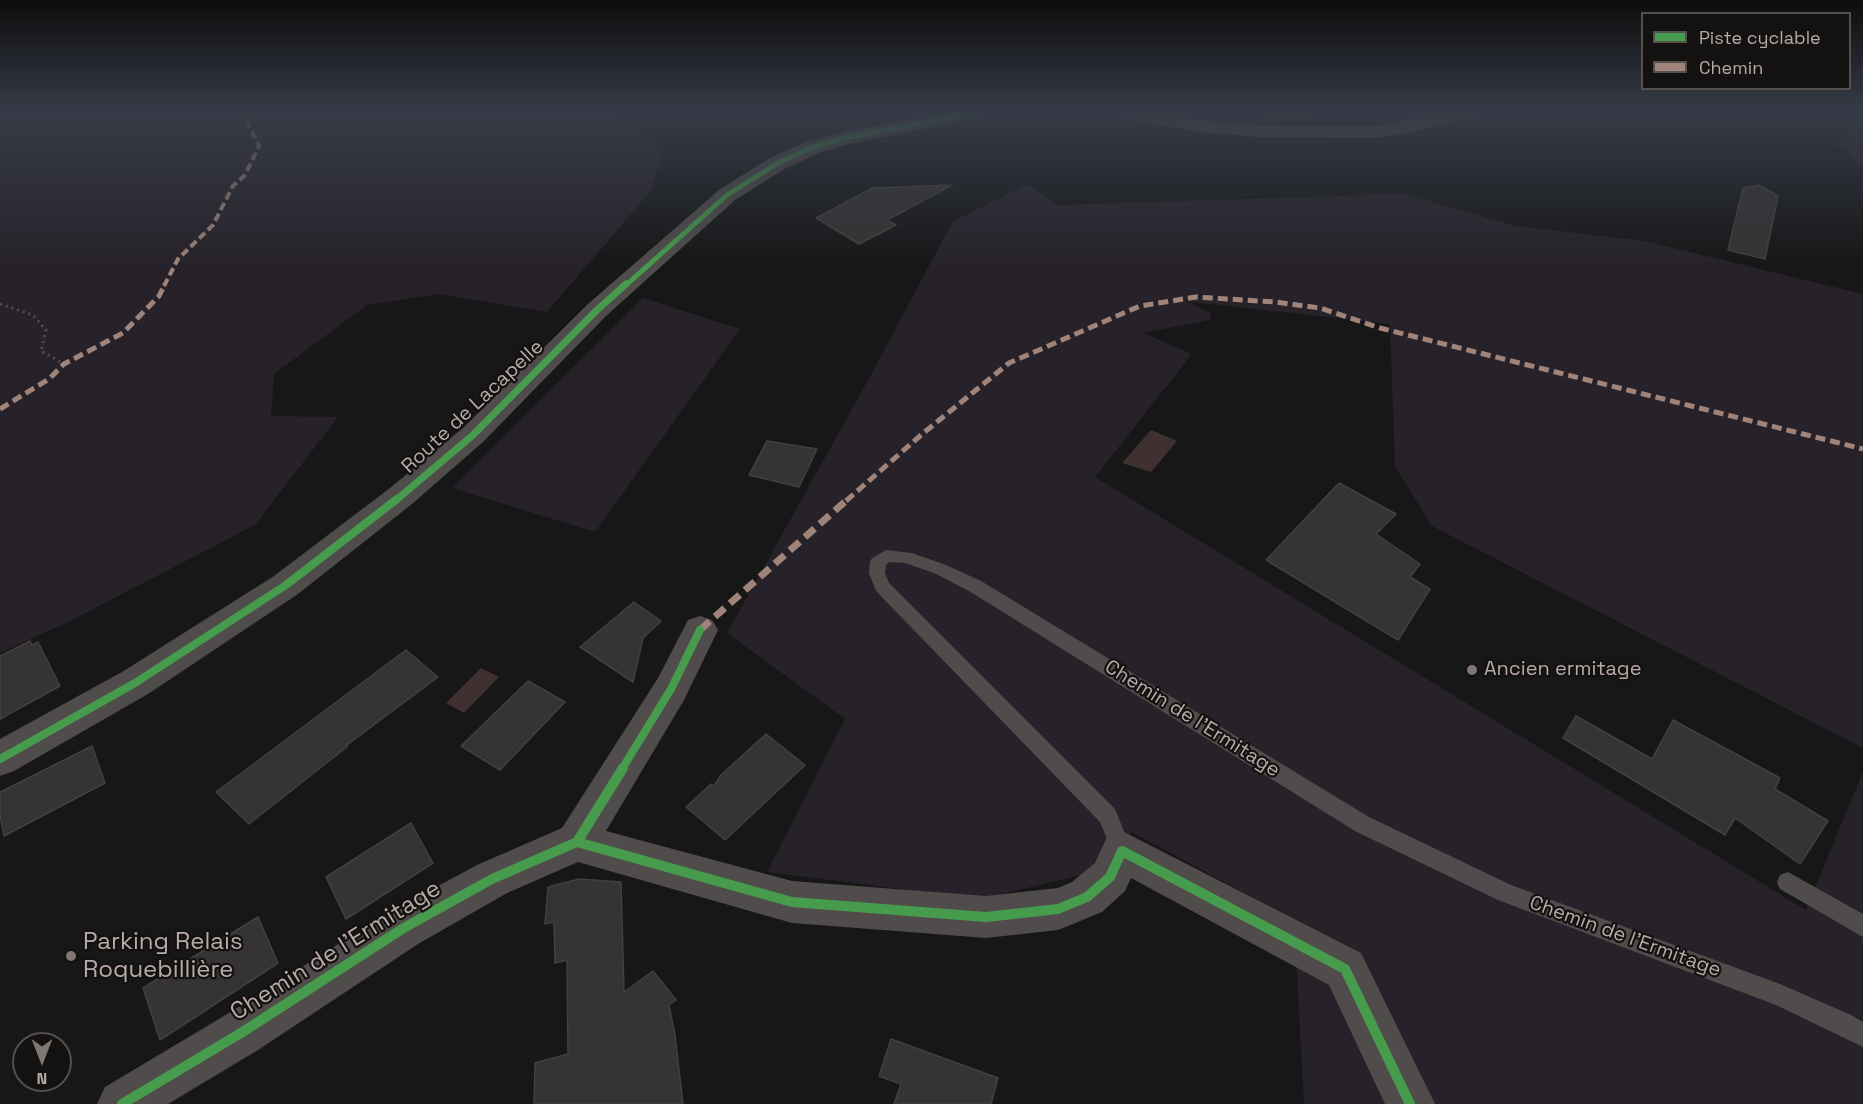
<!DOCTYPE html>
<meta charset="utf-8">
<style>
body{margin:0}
#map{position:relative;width:1863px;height:1104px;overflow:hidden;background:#171717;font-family:"Space Grotesk",sans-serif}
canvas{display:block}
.legend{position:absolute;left:1641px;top:12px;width:210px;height:78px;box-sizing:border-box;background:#131211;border:2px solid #554f4d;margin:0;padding:8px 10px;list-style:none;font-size:18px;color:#b8aaa8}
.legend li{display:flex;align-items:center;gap:12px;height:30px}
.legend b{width:30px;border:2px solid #554f4d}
.north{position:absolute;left:12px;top:1032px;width:60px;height:60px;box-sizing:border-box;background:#131211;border:2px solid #554f4d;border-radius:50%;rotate:180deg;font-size:16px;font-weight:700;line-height:24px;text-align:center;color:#b8aaa8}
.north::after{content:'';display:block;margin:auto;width:21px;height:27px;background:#807775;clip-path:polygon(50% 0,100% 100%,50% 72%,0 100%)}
</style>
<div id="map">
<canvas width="1863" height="1104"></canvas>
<ul class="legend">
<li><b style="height:8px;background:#469c4c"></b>Piste cyclable</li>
<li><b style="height:8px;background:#a18479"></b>Chemin</li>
</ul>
<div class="north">N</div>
</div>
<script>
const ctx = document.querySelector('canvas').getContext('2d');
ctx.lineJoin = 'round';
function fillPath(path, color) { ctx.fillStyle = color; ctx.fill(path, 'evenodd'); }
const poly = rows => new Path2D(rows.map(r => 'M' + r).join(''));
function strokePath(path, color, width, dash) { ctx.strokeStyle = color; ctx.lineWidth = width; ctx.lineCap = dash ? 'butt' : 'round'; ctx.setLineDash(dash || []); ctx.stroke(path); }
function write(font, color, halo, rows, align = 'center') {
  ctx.font = font + ' "Space Grotesk",sans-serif'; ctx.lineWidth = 4.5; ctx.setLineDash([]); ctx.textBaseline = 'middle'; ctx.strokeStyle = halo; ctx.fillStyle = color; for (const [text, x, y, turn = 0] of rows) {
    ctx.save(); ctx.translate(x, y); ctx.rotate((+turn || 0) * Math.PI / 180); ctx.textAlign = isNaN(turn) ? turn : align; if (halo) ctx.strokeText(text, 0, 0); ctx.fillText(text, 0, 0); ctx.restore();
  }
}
fillPath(poly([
 [0,113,612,113,665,149,650,192,547,312,439,294,367,305,274,374,271,416,338,417,255,525,68,622,0,653],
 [1863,117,1863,167,1836,144],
 [1029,184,1057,205,1404,194,1516,226,1644,241,1863,294,1863,748,1432,526,1395,467,1390,324,1190,302,1211,314,1210,320,1143,333,1192,354,1095,477,1806,910,1863,771,1863,1104,1304,1104,1294,920,1132,832,1081,875,980,899,767,872,845,719,727,633,866,384,953,221],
 [643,298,740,329,595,532,452,488]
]), '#27222a');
fillPath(poly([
 [1151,430,1177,441,1151,472,1122,463],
 [481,668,499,677,464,713,446,703]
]), '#413032');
const building = poly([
 [952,185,887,220,896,225,859,244,816,218,873,188,952,185],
 [1759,185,1778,196,1765,259,1728,250,1743,188,1759,185],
 [767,441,817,449,799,487,749,475,767,441],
 [1339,483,1396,514,1376,534,1420,564,1410,577,1430,589,1398,640,1266,560,1339,483],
 [634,602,661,621,643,638,633,682,580,647,634,602],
 [30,641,32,645,38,642,60,686,0,719,0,656,30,641],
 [406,650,438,677,347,745,348,746,249,824,216,792,406,650],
 [528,681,565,702,500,770,461,746,528,681],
 [1576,716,1652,759,1673,720,1780,778,1775,789,1828,821,1800,864,1735,818,1725,835,1563,738,1576,716],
 [766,734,805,765,725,840,686,807,711,784,714,786,721,775,766,734],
 [92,746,105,783,4,836,0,816,0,792,92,746],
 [411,823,433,863,346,919,326,877,411,823],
 [579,879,621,882,624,992,653,971,676,1000,669,1005,675,1035,683,1104,534,1104,535,1063,568,1054,567,960,555,963,554,922,545,924,548,887,579,879],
 [258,917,278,963,160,1040,143,988,258,917],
 [891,1039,998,1078,991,1104,894,1104,901,1084,879,1076,891,1039]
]);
fillPath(building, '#353333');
strokePath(building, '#43403f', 1.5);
strokePath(poly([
 [0,304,33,315,46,330,41,351,64,364]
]), '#524d4d', 3, [2, 4]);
fillPath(poly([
 [886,550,912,553,946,565,981,581,1369,817,1511,885,1780,984,1851,1015,1863,1022,1863,1047,1776,1005,1498,900,1355,831,969,591,934,573,905,563,889,562,886,565,885,573,889,583,1115,809,1132,851,1129,858,1122,861,1115,858,1100,822,876,591,869,573,870,562,872,558,886,550],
 [1788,872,1863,914,1863,937,1780,889,1777,882,1780,875,1788,872]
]), '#504c4b');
fillPath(poly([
 [1119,113,1160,113,1200,120,1260,125,1330,126,1374,126,1444,113,1478,113,1475,117,1410,133,1374,138,1260,137,1200,132,1129,119,1122,117,1119,113],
 [700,616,712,620,718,630,684,700,606,831,792,881,986,896,1058,888,1072,882,1095,863,1107,837,1122,831,1361,953,1435,1104,1385,1104,1329,985,1131,878,1125,891,1102,912,1073,924,1058,930,986,938,792,923,578,862,507,893,418,944,258,1050,168,1104,97,1104,105,1087,224,1016,386,914,477,865,562,828,658,678,688,620,700,616]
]), '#504c4b');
fillPath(poly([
 [943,113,983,113,980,117,973,119,848,144,819,153,784,169,735,200,606,316,483,442,412,504,298,594,148,694,14,771,0,776,0,739,122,672,274,576,390,488,463,428,588,304,719,190,768,159,803,143,844,132,943,113],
 [1260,113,1316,113,1313,117,1306,119,1270,119,1263,117,1260,113]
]), '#504c4b');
strokePath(poly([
 [164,286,178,259,213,225,233,186,245,175,259,146,243,113]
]), '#a18479', 4, [8, 4]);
strokePath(poly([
 [0,409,49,379,64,364,123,333,159,296,165,284],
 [846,501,921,435,1009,363,1140,306,1196,297,1275,302,1320,308,1380,328,1863,449]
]), '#a18479', 5, [10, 5]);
strokePath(poly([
 [700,630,848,499]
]), '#a18479', 7, [13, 7]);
strokePath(poly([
 [625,286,727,195,776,164,811,148,844,138,973,113]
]), '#469c4c', 5);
strokePath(poly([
 [395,501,473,435,597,310,626,284]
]), '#469c4c', 7);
strokePath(poly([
 [0,759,135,683,286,585,397,499],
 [622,769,671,689,700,630]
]), '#469c4c', 8);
strokePath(poly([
 [577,842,792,902,986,917,1058,909,1087,897,1110,877,1122,851,1345,969,1410,1104],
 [122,1104,241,1033,402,929,492,879,577,842,623,768]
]), '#469c4c', 10);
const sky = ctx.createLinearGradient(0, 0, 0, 267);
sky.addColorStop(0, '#0d0d0d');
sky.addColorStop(0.42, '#363c47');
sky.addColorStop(1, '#363c4700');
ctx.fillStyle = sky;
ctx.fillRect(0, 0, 1863, 267);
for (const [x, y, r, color] of [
 [1472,670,6,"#807775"],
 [71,956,6,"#807775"]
]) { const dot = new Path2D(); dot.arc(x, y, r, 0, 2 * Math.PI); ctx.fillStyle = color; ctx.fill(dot); strokePath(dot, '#131211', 2); }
write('20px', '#b8aaa8', '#131211', [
 ["Route de Lacapelle",473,407,-43],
 ["Chemin de l'Ermitage",1192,719,32],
 ["Chemin de l'Ermitage",1625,937,20]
]);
write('20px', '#b8aaa8', '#131211', [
 ["Ancien ermitage",1484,670]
], 'left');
write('24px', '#b8aaa8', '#131211', [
 ["Parking Relais",83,942],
 ["Roquebillière",83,970]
], 'left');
write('24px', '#b8aaa8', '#131211', [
 ["Chemin de l'Ermitage",336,951,-32]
]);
</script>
